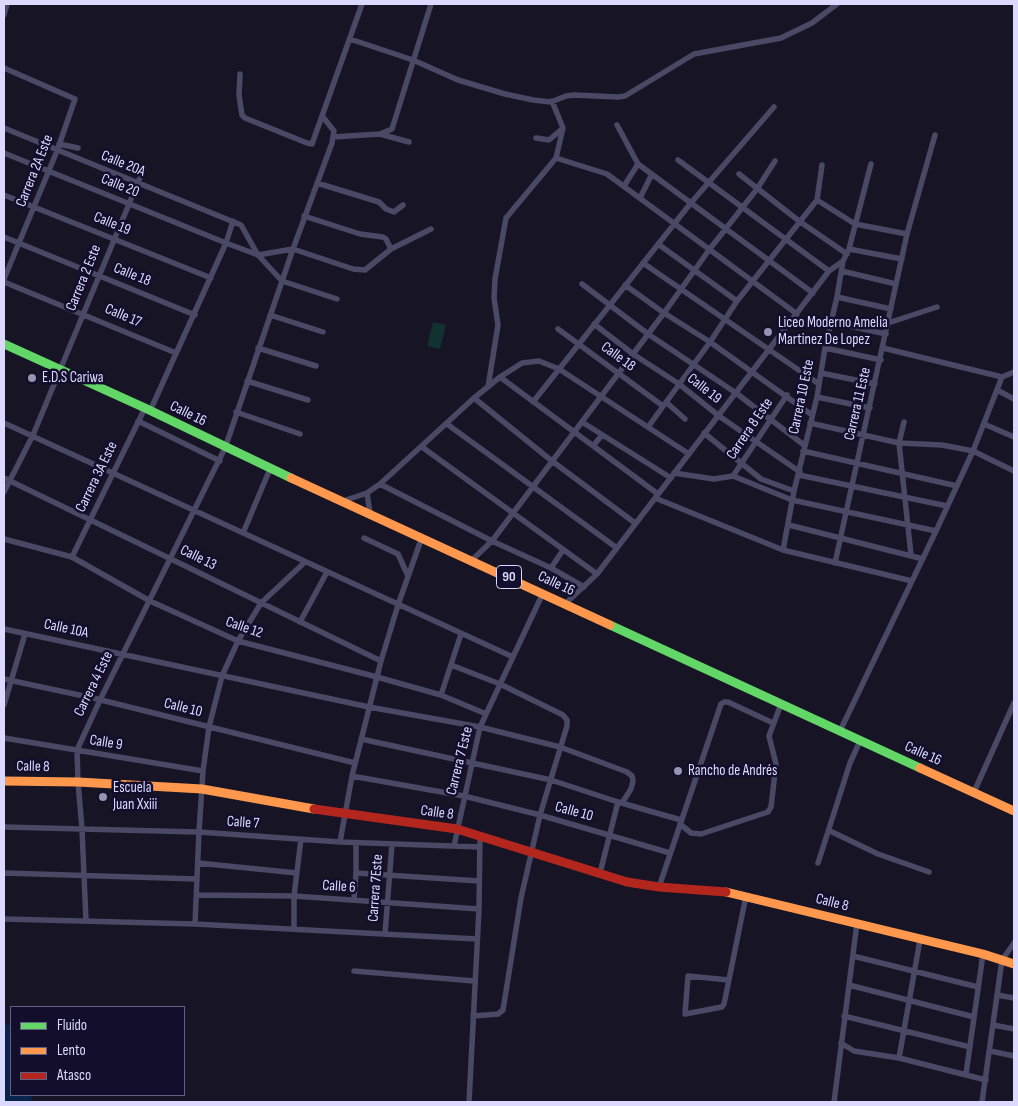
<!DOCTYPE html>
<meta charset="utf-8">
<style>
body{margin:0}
#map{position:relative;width:1018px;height:1106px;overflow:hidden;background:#171525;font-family:"Sofia Sans Condensed",sans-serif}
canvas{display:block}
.frame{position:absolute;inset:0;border:5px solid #dcd9ff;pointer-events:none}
.legend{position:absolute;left:10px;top:1006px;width:175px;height:90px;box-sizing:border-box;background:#120e2c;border:1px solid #635f80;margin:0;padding:6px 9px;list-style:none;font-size:15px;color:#dcd9ff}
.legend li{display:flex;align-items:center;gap:10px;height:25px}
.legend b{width:25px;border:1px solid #635f80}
</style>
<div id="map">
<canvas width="1018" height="1106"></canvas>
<div class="frame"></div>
<ul class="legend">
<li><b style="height:6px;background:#63d668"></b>Fluido</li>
<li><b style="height:6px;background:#ff974d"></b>Lento</li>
<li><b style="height:6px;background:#b3261e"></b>Atasco</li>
</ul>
</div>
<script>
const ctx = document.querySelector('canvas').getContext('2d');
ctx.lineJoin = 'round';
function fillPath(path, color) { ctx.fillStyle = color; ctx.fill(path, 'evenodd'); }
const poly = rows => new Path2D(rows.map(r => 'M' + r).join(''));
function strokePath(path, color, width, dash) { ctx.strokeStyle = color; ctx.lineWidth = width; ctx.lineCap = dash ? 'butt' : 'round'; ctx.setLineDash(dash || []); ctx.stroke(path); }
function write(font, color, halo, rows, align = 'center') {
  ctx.font = font + ' "Sofia Sans Condensed",sans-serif'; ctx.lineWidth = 5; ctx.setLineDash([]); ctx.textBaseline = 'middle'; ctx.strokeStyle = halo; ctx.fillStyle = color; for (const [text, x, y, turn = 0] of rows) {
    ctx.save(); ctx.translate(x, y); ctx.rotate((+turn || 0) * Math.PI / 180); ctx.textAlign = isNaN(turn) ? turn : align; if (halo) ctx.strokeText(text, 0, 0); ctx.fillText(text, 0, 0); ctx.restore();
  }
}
fillPath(poly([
 [433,322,446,325,440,349,427,346]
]), '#113231');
fillPath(poly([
 [4,1024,11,1025,11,1095,32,1095,31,1102,4,1102]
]), '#08244d');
strokePath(poly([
 [4,15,7,4],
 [350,39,413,60,458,80,505,94,533,100,551,102,566,96,574,95,618,97,625,96,694,54,781,38,812,23,837,4],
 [4,68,75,99,57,151,4,279],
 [240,74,239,95,242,115,245,118,307,143,312,144,362,4],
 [552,101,563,128,556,158,607,174,797,314],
 [617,125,638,164,813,293],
 [4,128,241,225,258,255,282,281,337,299],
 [380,134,409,142],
 [333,137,380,134,392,129,431,4],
 [536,138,549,140,562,129],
 [59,144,78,148],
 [4,153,226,243,258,255,293,249,353,269,365,270,391,249,431,229],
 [678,160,829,271],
 [739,174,799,221,847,254],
 [317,183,379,202,386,209,394,212,403,205],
 [624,186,638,164],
 [4,195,211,278],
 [640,198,652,174],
 [817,200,855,224,907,234],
 [304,216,360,234,383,237,386,239,391,249],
 [4,237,195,315],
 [658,244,737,301],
 [849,249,902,259],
 [643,263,819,384],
 [842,271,896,284],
 [4,282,176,353],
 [582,284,648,334,736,393,804,445],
 [625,285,664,313,710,342,812,415],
 [837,297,891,309],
 [270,315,323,332],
 [831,322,886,334],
 [888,323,937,307],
 [594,324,633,354,679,384,719,416,800,472],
 [558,329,663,406],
 [258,348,316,366],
 [825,348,881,360],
 [883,348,1002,377,1014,372],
 [821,373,875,384],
 [500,377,658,494],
 [247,381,308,400],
 [488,387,498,325,494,298,495,279,506,218,556,158],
 [997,390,1014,399],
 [817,397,870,408],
 [474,398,552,461,635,523],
 [533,402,690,204,774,107],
 [666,402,685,419],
 [150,411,226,243,233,221],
 [236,412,300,434],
 [138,421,220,461],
 [582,422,671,478],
 [904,422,899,443,911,555],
 [4,423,513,657],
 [810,423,899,443,942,445,973,451,1014,471],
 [447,424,617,548],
 [984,424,1014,437],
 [648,427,710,342,737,301,817,200,822,165],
 [704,433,761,479,794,491],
 [593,446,602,435],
 [422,447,597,574],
 [803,451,957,486],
 [674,473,714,479,733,476,792,500,936,531],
 [799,475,947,506],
 [733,476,787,395],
 [4,478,381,661],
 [380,484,492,541,551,568,584,587],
 [4,492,33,435,144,168],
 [367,493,370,514],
 [655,498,783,550,912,581],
 [343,501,367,493,380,484,474,398,500,377,522,363,539,361,559,369,689,454],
 [789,525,923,559],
 [243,533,270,469],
 [364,538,398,554,408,576],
 [4,539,72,557,150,601,238,641,377,677,441,695,486,714],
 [783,550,794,491,817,397,825,348,837,297,843,261,849,249,871,164],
 [72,557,145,408],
 [472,560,492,541,664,313,709,250,757,189,775,161],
 [835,563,907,234,935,135],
 [551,568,563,550],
 [566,603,597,574,829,271,843,261],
 [300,622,327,572],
 [4,629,369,707,480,727,560,747,627,772,632,776,633,781,631,789,622,803],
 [451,665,500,684,563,715,567,720,567,726,540,815,521,898,503,1010,498,1014,473,1016],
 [4,679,93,698,355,763],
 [441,695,461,634],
 [4,705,25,634],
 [840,731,936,531,973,451,1002,377],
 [4,738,203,771],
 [361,739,551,780,618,802,681,820],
 [352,776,464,796,540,815,670,853],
 [974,792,1014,703],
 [680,824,691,833,701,834,768,812,771,807,776,764,769,736,781,704],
 [4,827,199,832,340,842,480,847],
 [830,831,878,854,929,872],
 [340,842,352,776,381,661,398,605,422,537],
 [356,843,356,873,479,881],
 [454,846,480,727,543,593],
 [198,863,297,873],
 [818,863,850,763,860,741],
 [4,873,197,879],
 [600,873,618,802],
 [659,887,721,704,724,702,728,702,773,723],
 [197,895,294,896,479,909],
 [354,900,356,873],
 [4,919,195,924,477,939],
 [86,921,82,829,78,782,77,750,100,700,225,448,293,249,332,143,334,131,323,117],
 [195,924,199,832,203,771,209,727,222,676,238,641,261,603,305,562],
 [294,928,294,896,301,839],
 [385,934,392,844],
 [853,956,978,987],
 [354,971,474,981],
 [729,980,688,976,685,1014,722,1007,724,1004,746,896],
 [849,985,974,1017],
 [997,995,1014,998],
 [844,1016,970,1047],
 [993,1025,1014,1029],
 [841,1043,854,1051,899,1058,986,1080],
 [990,1051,1014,1056],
 [899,1058,920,940],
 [966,1074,983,954],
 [469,1102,479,909,480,835],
 [834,1102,857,923],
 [982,1102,1002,960,1014,943]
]), '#494966', 5.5);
strokePath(poly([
 [4,344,145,408,291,478],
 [610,625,920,768]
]), '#63d668', 9);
strokePath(poly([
 [291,478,610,625],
 [920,768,1014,811],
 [4,781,78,782,202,789,314,809],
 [726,892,983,954,1014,964]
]), '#ff974d', 9);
strokePath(poly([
 [314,809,457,829,627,882,659,887,726,892]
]), '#b3261e', 9);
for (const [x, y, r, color] of [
 [768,332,5,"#9794b3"],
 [32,378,5,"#9794b3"],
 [678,771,5,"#9794b3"],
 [103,797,5,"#9794b3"]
]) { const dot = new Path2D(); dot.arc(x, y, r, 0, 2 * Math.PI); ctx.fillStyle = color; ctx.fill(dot); strokePath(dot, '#120e2c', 2); }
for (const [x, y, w] of [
 [509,577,25]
]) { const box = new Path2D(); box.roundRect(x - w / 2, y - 11.5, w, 23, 4); ctx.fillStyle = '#120e2c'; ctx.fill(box); strokePath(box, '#dcd9ff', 1); }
write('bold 14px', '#dcd9ff', null, [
 ["90",509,577]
]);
write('15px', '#dcd9ff', '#120e2c', [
 ["Calle 20A",123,164,22],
 ["Carrera 2A Este",35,171,-68],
 ["Calle 20",120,186,22],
 ["Calle 19",112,224,22],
 ["Calle 18",132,275,22],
 ["Carrera 2 Este",84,278,-68],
 ["Calle 17",123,316,23],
 ["Calle 18",618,357,36],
 ["Calle 19",704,389,38],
 ["Carrera 10 Este",802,397,-78],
 ["Carrera 11 Este",858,404,-77],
 ["Calle 16",188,414,26],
 ["Carrera 8 Este",750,429,-56],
 ["Carrera 3A Este",97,477,-64],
 ["Calle 13",198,558,26],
 ["Calle 16",556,584,25],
 ["Calle 12",244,628,19],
 ["Calle 10A",66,629,12],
 ["Carrera 4 Este",94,684,-64],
 ["Calle 10",183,708,14],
 ["Calle 9",106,743,9],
 ["Calle 16",923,754,24],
 ["Carrera 7 Este",460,761,-76],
 ["Calle 8",33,767,1],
 ["Calle 10",574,812,15],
 ["Calle 8",437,813,8],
 ["Calle 7",243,823,4],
 ["Calle 6",339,887,4],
 ["Carrera 7Este",376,888,-86],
 ["Calle 8",832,903,14]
]);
write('15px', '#dcd9ff', '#120e2c', [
 ["Liceo Moderno Amelia",778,323],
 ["Martinez De Lopez",778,340],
 ["E.D.S Cariwa",42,378],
 ["Rancho de Andrés",688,771],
 ["Escuela",113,788],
 ["Juan Xxiii",113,805]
], 'left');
</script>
